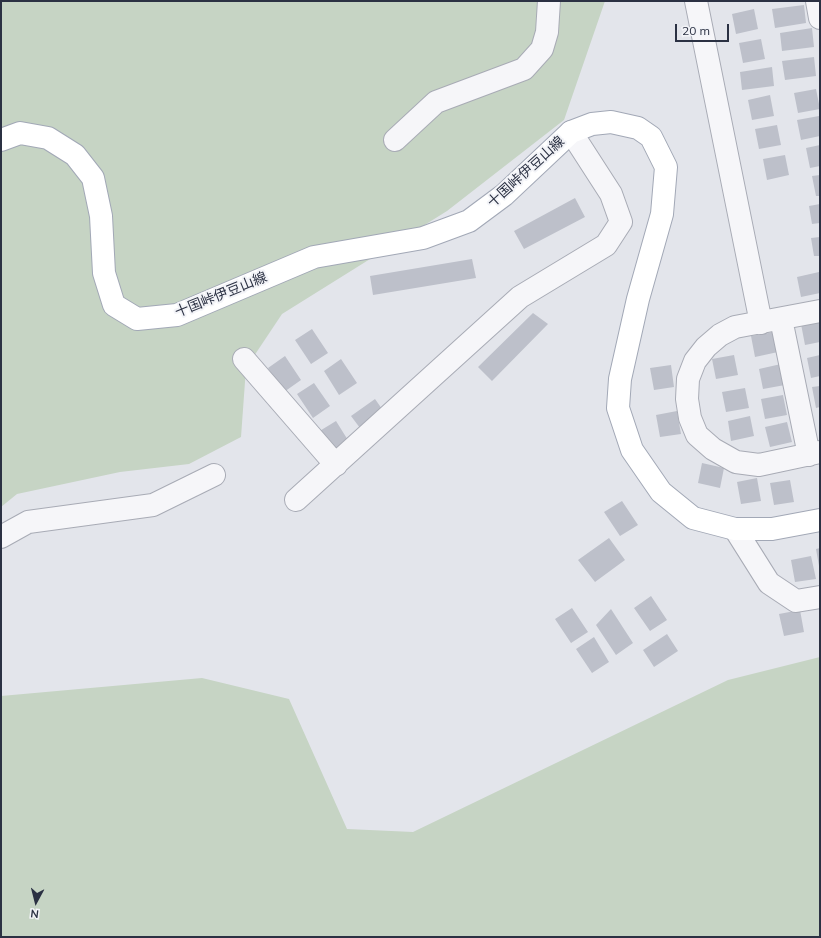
<!DOCTYPE html>
<meta charset="utf-8">
<style>
body{margin:0}
#map{position:relative;width:821px;height:938px;overflow:hidden;background:#e3e5eb;font-family:Mulish,sans-serif}
canvas{display:block}
.frame{position:absolute;inset:0;border:2px solid #2b3143;pointer-events:none}
.north{position:absolute;left:16px;top:882px;width:40px;height:40px;-webkit-text-stroke:3px #f3f4f8;paint-order:stroke;rotate:187deg;font-size:11px;font-weight:700;line-height:16px;text-align:center;color:#2b3143}
.north::after{content:'';display:block;margin:auto;width:14px;height:18px;background:#2b3143;clip-path:polygon(50% 0,100% 100%,50% 72%,0 100%)}
.scale{position:absolute;left:675px;top:24px;width:54px;height:18px;box-sizing:border-box;border:2px solid #2b3143;border-top:0;padding-left:5px;font-size:12px;line-height:14px;white-space:nowrap;color:#2b3143;-webkit-text-stroke:3px #f3f4f8;paint-order:stroke}
</style>
<div id="map">
<canvas width="821" height="938"></canvas>
<div class="frame"></div>
<div class="north">N</div>
<div class="scale">20 m</div>
</div>
<script>
const ctx = document.querySelector('canvas').getContext('2d');
ctx.lineJoin = 'round';
function fillPath(path, color) { ctx.fillStyle = color; ctx.fill(path, 'evenodd'); }
const poly = rows => new Path2D(rows.map(r => 'M' + r).join(''));
function strokePath(path, color, width, dash) { ctx.strokeStyle = color; ctx.lineWidth = width; ctx.lineCap = dash ? 'butt' : 'round'; ctx.setLineDash(dash || []); ctx.stroke(path); }
function write(font, color, halo, rows, align = 'center') {
  ctx.font = font + ' Mulish,"Noto Sans JP",sans-serif'; ctx.lineWidth = 4; ctx.setLineDash([]); ctx.textBaseline = 'middle'; ctx.strokeStyle = halo; ctx.fillStyle = color; for (const [text, x, y, turn = 0] of rows) {
    ctx.save(); ctx.translate(x, y); ctx.rotate((+turn || 0) * Math.PI / 180); ctx.textAlign = isNaN(turn) ? turn : align; if (halo) ctx.strokeText(text, 0, 0); ctx.fillText(text, 0, 0); ctx.restore();
  }
}
fillPath(poly([
 [1,1,605,1,564,120,447,211,282,314,246,368,241,437,189,464,120,472,17,494,1,507],
 [820,657,820,937,1,937,1,696,202,678,289,699,347,829,413,832,728,680]
]), '#c6d4c4');
fillPath(poly([
 [804,5,806,23,775,28,772,9],
 [754,9,758,29,736,34,732,14],
 [812,28,814,47,782,51,780,33],
 [761,39,765,59,743,63,739,43],
 [814,57,816,76,785,80,782,61],
 [772,67,774,86,742,90,740,72],
 [816,89,820,109,798,113,794,93],
 [770,95,774,116,752,120,748,100],
 [819,116,820,136,801,140,797,120],
 [777,125,781,145,759,149,755,129],
 [820,145,820,166,810,168,806,148],
 [785,155,789,175,767,180,763,159],
 [820,175,820,196,816,196,812,176],
 [575,198,585,217,524,249,514,231],
 [820,204,820,223,812,224,809,206],
 [820,237,820,256,814,256,811,238],
 [472,259,476,278,373,295,370,276],
 [819,272,820,293,801,297,797,277],
 [533,313,548,324,492,381,478,367],
 [820,321,820,342,805,345,801,324],
 [312,329,328,353,311,364,295,340],
 [774,332,778,352,755,357,751,336],
 [734,355,738,375,716,379,712,359],
 [820,355,820,376,811,378,807,358],
 [285,356,301,380,284,392,268,368],
 [341,359,357,383,339,395,324,371],
 [781,364,785,385,763,389,759,369],
 [671,365,674,387,654,390,650,368],
 [314,383,330,406,313,418,297,394],
 [820,386,820,407,816,408,812,387],
 [745,388,749,408,726,412,722,392],
 [783,395,787,415,765,419,761,399],
 [375,399,387,416,363,432,351,416],
 [677,411,681,434,660,437,656,415],
 [750,416,754,436,731,441,728,421],
 [336,421,351,445,334,456,318,432],
 [787,422,792,442,770,447,765,427],
 [702,463,724,468,720,488,698,483],
 [757,478,761,501,741,504,737,482],
 [790,480,794,502,774,505,770,483],
 [622,501,638,525,620,536,604,512],
 [609,538,625,560,595,582,578,560],
 [820,548,820,565,819,566,816,549],
 [811,556,816,579,795,582,791,560],
 [651,596,667,620,650,631,634,608],
 [572,608,588,632,571,643,555,619],
 [611,609,633,643,616,655,596,625],
 [800,610,804,632,784,636,779,614],
 [667,634,678,651,654,667,643,650],
 [594,637,609,662,592,673,576,649]
]), '#bdc0ca');
const minor = poly([
 [696,1,761,323],
 [817,1,820,18],
 [395,140,436,102,524,69,542,49,547,32,549,1],
 [820,311,735,327,720,335,706,347,695,361,688,379,687,399,690,418,697,435,713,449,736,462,759,465,820,452],
 [781,319,809,455],
 [244,359,336,465],
 [296,500,520,297,606,245,621,222,611,194,571,132],
 [735,529,769,583,796,601,820,597],
 [1,537,28,522,153,505,214,475]
]);
const major = poly([
 [1,140,20,133,48,138,75,155,93,178,101,216,104,273,114,305,137,319,177,315,314,257,423,238,469,221,504,195,571,132,592,124,611,122,638,128,651,137,666,167,662,214,638,299,620,379,618,408,632,450,661,492,693,518,735,529,772,529,820,520]
]);
strokePath(minor, '#a8abb5', 24);
strokePath(major, '#a2a8b6', 24);
strokePath(minor, '#f6f6f9', 22);
strokePath(major, '#fff', 22);
write('14px', '#2b3143', '#f3f4f8', [
 ["十国峠伊豆山線",526,172,-42],
 ["十国峠伊豆山線",221,295,-22]
]);
</script>
